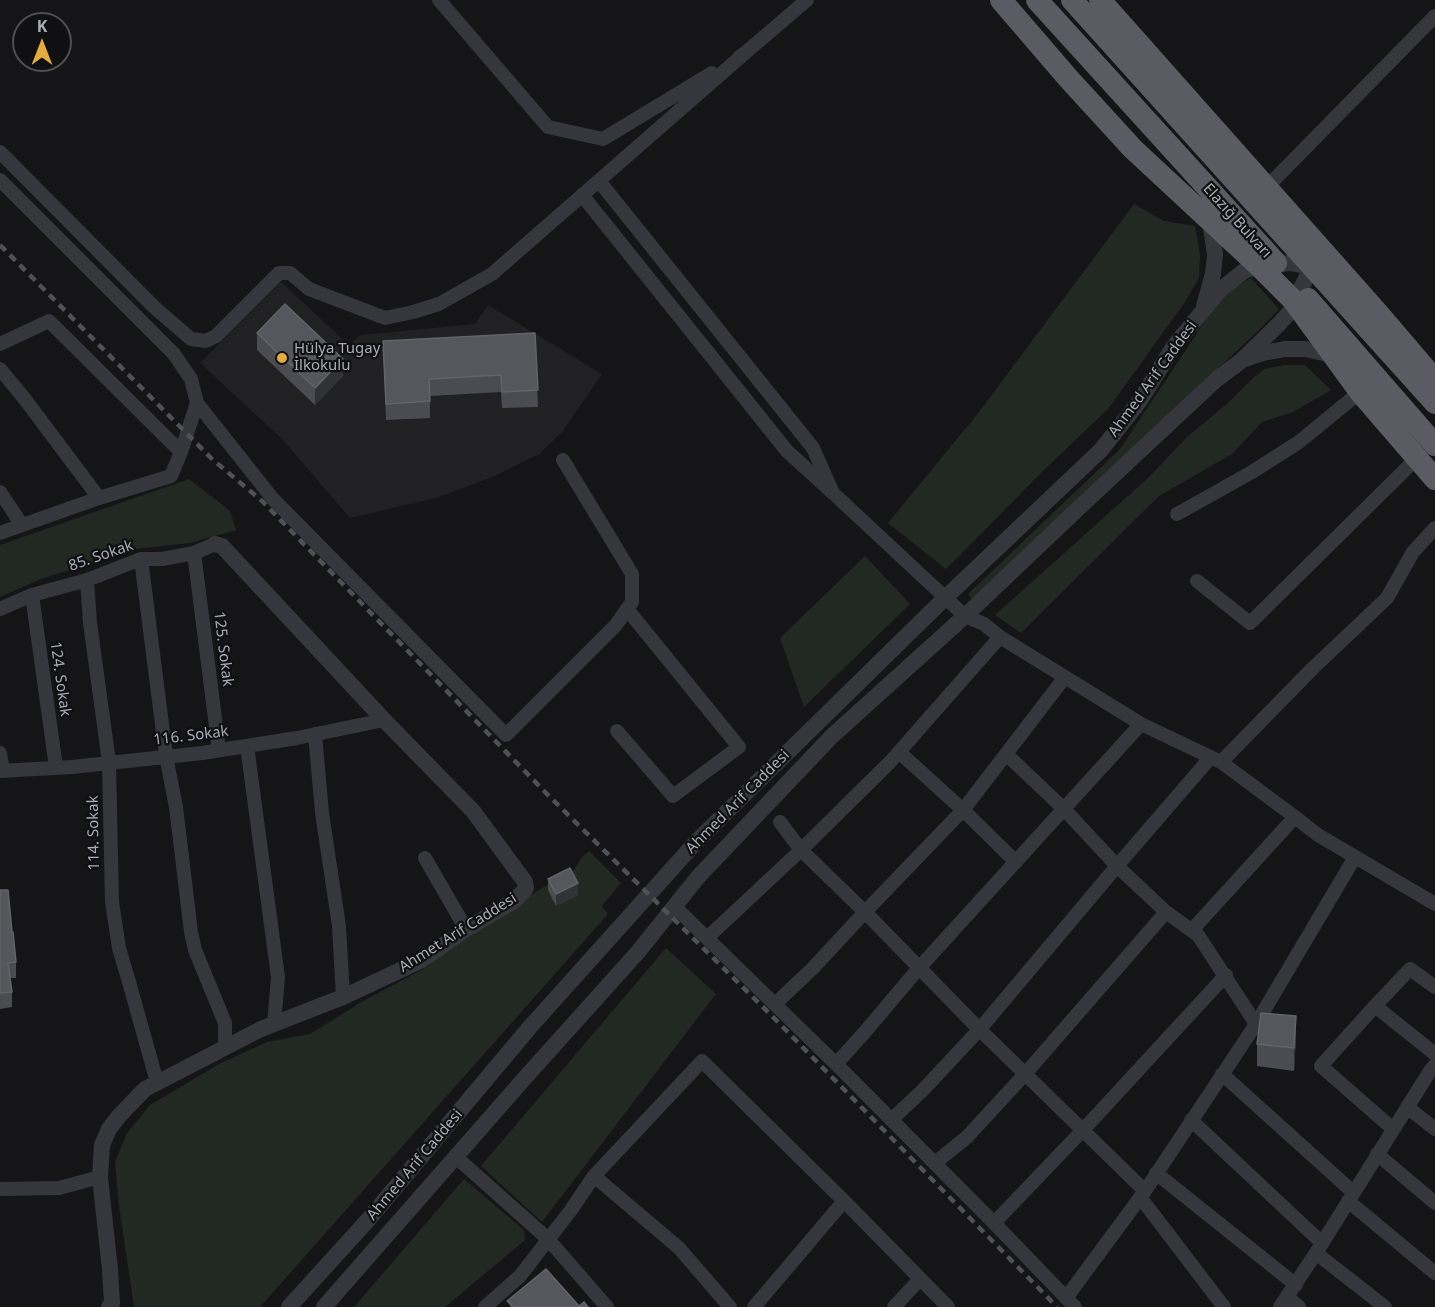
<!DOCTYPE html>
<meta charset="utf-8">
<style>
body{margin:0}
#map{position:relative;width:1435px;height:1307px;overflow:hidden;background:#151517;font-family:"Noto Sans",sans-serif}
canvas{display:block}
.north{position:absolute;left:12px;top:12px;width:60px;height:60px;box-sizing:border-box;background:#101012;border:2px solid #4d4e54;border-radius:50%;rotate:0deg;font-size:16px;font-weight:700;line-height:24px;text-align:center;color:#a8acb6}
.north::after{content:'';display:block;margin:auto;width:21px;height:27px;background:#e4ac40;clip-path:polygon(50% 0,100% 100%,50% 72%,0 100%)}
</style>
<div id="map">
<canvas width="1435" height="1307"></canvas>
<div class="north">K</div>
</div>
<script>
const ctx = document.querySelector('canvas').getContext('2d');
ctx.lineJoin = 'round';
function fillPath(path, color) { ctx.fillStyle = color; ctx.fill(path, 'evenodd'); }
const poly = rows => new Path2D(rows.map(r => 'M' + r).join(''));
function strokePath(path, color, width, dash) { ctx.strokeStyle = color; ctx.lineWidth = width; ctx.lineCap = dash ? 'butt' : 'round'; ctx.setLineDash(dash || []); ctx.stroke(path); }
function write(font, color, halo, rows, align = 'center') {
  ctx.font = font + ' "Noto Sans",sans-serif'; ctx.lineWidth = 4.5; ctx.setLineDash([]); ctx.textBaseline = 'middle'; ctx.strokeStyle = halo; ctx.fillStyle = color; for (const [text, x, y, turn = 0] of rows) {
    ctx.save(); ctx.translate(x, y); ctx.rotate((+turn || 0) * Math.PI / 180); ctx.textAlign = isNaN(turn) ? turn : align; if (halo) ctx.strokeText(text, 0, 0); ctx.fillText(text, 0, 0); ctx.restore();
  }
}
fillPath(poly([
 [281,282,349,345,360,335,475,324,488,305,602,374,562,432,539,454,495,476,436,498,350,518,282,439,200,363]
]), '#212124');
fillPath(poly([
 [1134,204,1164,221,1195,226,1200,254,1199,278,1185,302,1108,409,1048,466,946,569,888,523,979,412],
 [1251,278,1279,309,1261,328,972,600,968,594,1120,449,1217,303,1227,291],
 [1284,365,1305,365,1331,390,1293,412,1262,422,1232,454,1159,496,1021,633,995,615,1148,478,1187,437,1228,403,1251,380,1264,369],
 [189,479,230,511,236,530,190,543,136,549,41,579,0,597,0,545],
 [865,556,910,604,804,707,780,638],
 [589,851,621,883,602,906,608,914,260,1307,134,1307,119,1206,115,1162,127,1133,150,1105,221,1063,267,1042,310,1034,365,1000,427,967,470,932,544,887,573,871,582,857],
 [666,948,716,994,542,1222,481,1166],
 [464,1179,524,1230,525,1240,445,1307,354,1307]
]), '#222922');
strokePath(poly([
 [439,0,548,127,603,139,712,73],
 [739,57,745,53,807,0],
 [0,152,154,307,191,339,206,341,216,336,279,273,290,273,309,289,385,318,413,312,439,304,492,274,745,53],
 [0,180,174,354,191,379,197,403,181,452,171,476,99,498,0,533],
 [1266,188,1435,16],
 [582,195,787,451,833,493,813,448,599,181],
 [0,344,49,321,181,452],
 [0,369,24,398,99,498],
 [197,403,273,499,506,735,616,625,632,602,632,574,563,460],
 [0,492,22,525],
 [833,493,965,616,984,624,1000,637,1141,724,1221,762,1295,817,1318,835,1435,904],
 [1177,514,1252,472,1299,442,1360,392],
 [194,553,219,750],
 [141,559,166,756,176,807,191,932,195,950,225,1023,225,1048],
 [87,580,90,623,109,762,112,902,119,948,129,982,157,1082],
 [1197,581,1250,623,1417,458],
 [32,595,56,767],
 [0,609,32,595,87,580,141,559,162,559,194,553,215,544],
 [617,731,673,796,739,747,627,609],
 [315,734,322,813,339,926,343,997],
 [247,746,278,977,274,1025],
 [899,752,963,810,1016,862],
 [0,753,3,771],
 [1006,754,1065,677],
 [1221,762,1312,669,1387,598,1413,552,1435,528],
 [0,771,72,767,202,753,297,738,384,720],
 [780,822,801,850,865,912,975,1025,1145,1191],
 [425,858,466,929],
 [675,907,836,1064,994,1223,1075,1307],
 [1192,930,1295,817],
 [708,937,801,850,891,761,1000,637],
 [775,1004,813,968,865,912,963,810,1006,754,1064,809,1117,866,1166,912,1198,935,1256,1024,1145,1191,1066,1298],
 [1375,1006,1435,1054],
 [1256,1024,1355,857],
 [836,1064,864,1033,919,968,1141,724],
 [1222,1074,1353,1192],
 [1407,1107,1435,1129],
 [891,1120,922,1091,979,1030,1117,866,1211,757],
 [1191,1120,1322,1243],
 [1393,1129,1321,1066,1375,1006,1410,969,1435,987],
 [1377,1154,1435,1203],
 [456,1157,548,1239,607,1307],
 [935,1163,967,1137,1025,1074,1166,912],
 [1156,1173,1296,1285],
 [594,1176,679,1248,730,1307],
 [0,1189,59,1188,100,1177],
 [1140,1197,1224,1307],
 [1348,1201,1435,1273],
 [994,1223,1083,1130,1226,975],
 [1316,1253,1385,1307],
 [1287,1297,1299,1307],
 [485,1307,520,1276,571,1210,594,1176,702,1061,844,1201,948,1307],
 [754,1307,844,1201],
 [894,1307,920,1279],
 [1280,1307,1316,1253,1430,1071,1435,1065]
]), '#36373c', 14);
strokePath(poly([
 [1204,306,1213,274,1215,255,1210,220],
 [1245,359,1263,353,1285,349,1305,349,1337,356],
 [109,1307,112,1303,110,1270,100,1177,102,1145,109,1129,119,1116,145,1089,261,1029,343,997,422,960,466,929,514,901,523,892,526,888,525,882,473,811,384,720,222,546,215,544],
 [289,1307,368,1220,530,1027,696,842,945,598,1101,450,1139,402,1174,346,1220,290,1244,271,1259,266,1290,263,1312,267,1300,290,1296,305,1279,324,1241,361,1217,379,1083,504,965,616,832,736,698,877,638,952,523,1080,324,1307]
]), '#36373c', 16);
strokePath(poly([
 [1001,0,1068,78,1133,149,1259,266,1293,300,1360,392,1435,479],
 [1037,0,1276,263],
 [1072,0,1435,403],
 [1100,0,1377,312,1435,380],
 [1308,299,1435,445]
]), '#5b5c63', 22);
strokePath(poly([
 [0,245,212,459,262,501,547,794,772,1016,1057,1307]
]), '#505156', 4.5, [8, 6]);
fillPath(poly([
 [257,333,343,376,315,405,257,350],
 [535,333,538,407,502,408,501,392,430,396,430,418,386,420,383,341],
 [548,879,578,895,556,906,548,890],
 [0,890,12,932,16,962,16,978,10,978,12,992,12,1007,0,1009],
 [1296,1038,1294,1071,1257,1066,1257,1044]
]), '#4b4c52');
fillPath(poly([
 [343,359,343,376,315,405,315,388],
 [578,883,578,895,556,906,556,894],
 [1296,1016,1296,1038,1294,1071,1294,1048]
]), '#313236');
const building = poly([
 [285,304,343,359,315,388,257,333,285,304],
 [535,333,538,390,502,392,501,375,429,379,430,401,386,404,383,341,535,333],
 [570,868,578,883,556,894,548,879,570,868],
 [0,890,8,890,12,932,13,932,16,962,8,963,12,992,0,993,0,890],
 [1261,1013,1296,1016,1294,1048,1257,1044,1261,1013],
 [546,1269,579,1306,584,1302,588,1307,511,1307,512,1306,507,1301,546,1269]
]);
fillPath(building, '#55575c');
strokePath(building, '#62646a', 1.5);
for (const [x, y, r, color] of [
 [282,358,6,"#e4ac40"]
]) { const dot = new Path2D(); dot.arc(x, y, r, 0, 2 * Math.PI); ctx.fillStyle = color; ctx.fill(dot); strokePath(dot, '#101012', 2); }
write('15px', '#a8acb6', '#101012', [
 ["Elazığ Bulvarı",1237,221,48],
 ["Ahmed Arif Caddesi",1153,379,-54],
 ["85. Sokak",101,556,-19],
 ["125. Sokak",223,649,83],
 ["124. Sokak",60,679,82],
 ["116. Sokak",191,736,-7],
 ["Ahmed Arif Caddesi",738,802,-45],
 ["114. Sokak",94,833,-91],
 ["Ahmet Arif Caddesi",458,933,-32],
 ["Ahmed Arif Caddesi",415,1165,-50]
]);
write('15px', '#a8acb6', '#101012', [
 ["Hülya Tugay",294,349],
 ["İlkokulu",294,366]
], 'left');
</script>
